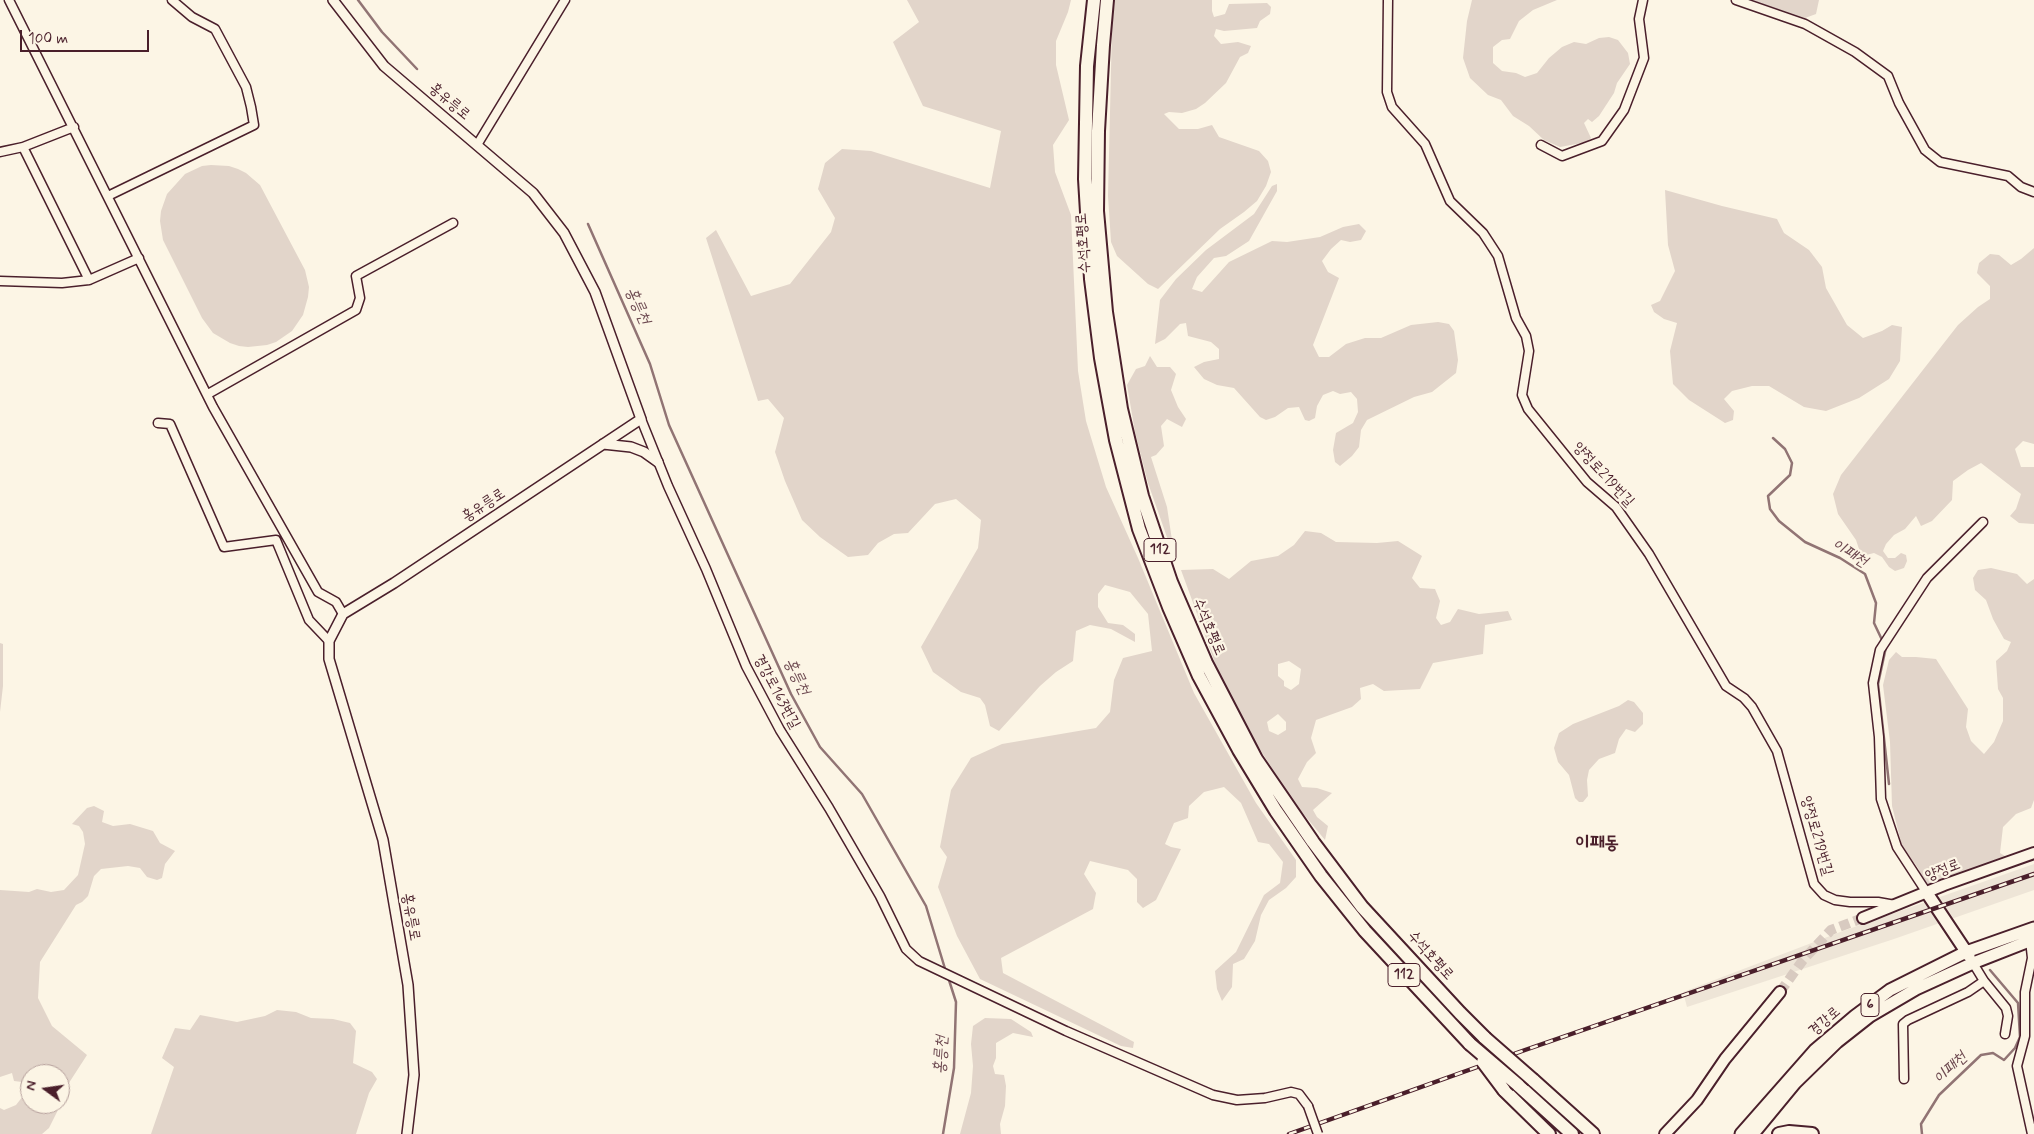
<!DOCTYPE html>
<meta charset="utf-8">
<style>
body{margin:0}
#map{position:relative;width:2034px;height:1134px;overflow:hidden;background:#fcf5e5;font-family:Mynerve,sans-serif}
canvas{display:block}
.north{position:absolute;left:20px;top:1064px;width:50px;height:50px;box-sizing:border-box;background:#fcf5e5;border:1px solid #b59f9b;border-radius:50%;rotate:284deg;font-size:14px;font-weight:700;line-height:20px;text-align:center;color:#4a1f2b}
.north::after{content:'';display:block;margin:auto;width:18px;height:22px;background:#4a1f2b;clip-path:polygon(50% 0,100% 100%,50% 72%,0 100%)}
.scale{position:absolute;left:20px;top:30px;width:129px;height:22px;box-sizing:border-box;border:2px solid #4a1f2b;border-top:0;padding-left:6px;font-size:15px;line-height:18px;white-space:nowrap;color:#4a1f2b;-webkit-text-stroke:4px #fcf5e5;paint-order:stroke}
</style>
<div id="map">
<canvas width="2034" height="1134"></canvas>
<div class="north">N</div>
<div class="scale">100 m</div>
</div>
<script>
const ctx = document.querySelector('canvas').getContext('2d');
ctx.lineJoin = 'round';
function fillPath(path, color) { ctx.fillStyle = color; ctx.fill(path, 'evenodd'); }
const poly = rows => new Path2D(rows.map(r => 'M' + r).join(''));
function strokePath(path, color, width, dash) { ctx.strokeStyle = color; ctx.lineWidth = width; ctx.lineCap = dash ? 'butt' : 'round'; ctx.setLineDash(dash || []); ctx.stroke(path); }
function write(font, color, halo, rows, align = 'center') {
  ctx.font = font + ' Mynerve,"Poor Story",sans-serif'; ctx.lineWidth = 4.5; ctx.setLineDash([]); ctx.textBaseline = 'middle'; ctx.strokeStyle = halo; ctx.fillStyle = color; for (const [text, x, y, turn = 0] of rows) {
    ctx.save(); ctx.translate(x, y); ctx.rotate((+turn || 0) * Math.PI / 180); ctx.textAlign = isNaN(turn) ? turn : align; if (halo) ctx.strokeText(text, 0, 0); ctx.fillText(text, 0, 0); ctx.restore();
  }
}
fillPath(poly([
 [2034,864,2034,890,1894,939,1687,1007,1683,992,1843,931]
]), '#eee5d7');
fillPath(poly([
 [907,0,1071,0,1068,12,1056,41,1056,65,1069,120,1053,145,1055,172,1071,215,1078,371,1086,421,1106,487,1138,558,1194,693,1256,803,1296,860,1296,877,1286,888,1269,900,1261,915,1255,941,1244,959,1233,964,1232,987,1222,1001,1217,989,1215,971,1236,952,1264,895,1280,883,1283,862,1269,844,1258,842,1241,803,1224,787,1204,792,1189,806,1188,818,1174,823,1165,844,1171,847,1181,849,1156,900,1143,908,1137,902,1137,879,1128,870,1090,861,1084,874,1096,893,1093,909,1001,958,1003,973,1134,1042,1133,1048,1121,1046,980,979,957,936,938,887,947,857,940,847,951,790,971,758,1002,744,1096,728,1110,712,1114,680,1123,658,1152,651,1148,614,1130,592,1105,585,1098,594,1098,607,1108,623,1123,625,1135,634,1135,642,1111,629,1090,625,1076,631,1073,661,1056,672,1040,686,999,731,990,726,985,705,980,698,961,692,933,672,921,647,978,548,981,520,956,499,935,504,908,533,894,534,878,543,868,555,848,557,820,537,802,520,785,481,775,452,784,418,768,399,758,401,706,238,716,230,751,296,790,284,831,232,835,218,818,189,825,163,842,149,871,151,990,188,1001,131,923,106,893,42,919,22],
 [1115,0,1212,0,1212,11,1214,17,1225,14,1229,4,1267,3,1271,7,1270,14,1260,21,1257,28,1224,31,1216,29,1214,36,1221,44,1238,42,1251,46,1248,53,1240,57,1226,83,1205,103,1196,109,1182,113,1169,112,1164,114,1179,129,1198,129,1212,125,1219,137,1259,151,1268,161,1271,172,1266,186,1257,201,1244,212,1220,229,1158,289,1148,284,1117,256,1111,242,1108,196,1112,27],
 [1472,0,1557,0,1533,10,1519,21,1510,39,1502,40,1493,47,1493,63,1502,71,1516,73,1525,77,1537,73,1549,58,1562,47,1574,42,1586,44,1599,38,1609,37,1618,40,1628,53,1630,64,1617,83,1614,93,1599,116,1592,122,1588,119,1584,123,1591,138,1587,142,1560,147,1544,140,1529,126,1513,116,1501,100,1488,95,1470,78,1463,58,1467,21],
 [1751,0,1819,0,1816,14,1805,18],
 [211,165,229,166,238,169,246,173,260,185,305,270,309,287,308,297,303,315,292,331,276,342,267,345,248,347,239,346,230,343,213,333,202,318,163,240,160,221,161,211,167,194,185,174,202,166],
 [1277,184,1277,191,1249,241,1226,256,1214,258,1197,277,1192,289,1202,292,1229,262,1272,241,1287,242,1320,237,1343,227,1359,224,1366,231,1361,240,1350,242,1341,240,1331,249,1322,261,1328,272,1339,278,1313,345,1319,357,1329,357,1346,344,1365,338,1381,338,1411,325,1438,322,1449,324,1454,331,1458,360,1456,373,1432,392,1414,397,1367,420,1361,430,1359,447,1352,456,1340,466,1335,462,1333,450,1336,433,1353,423,1358,412,1357,399,1351,392,1340,394,1333,391,1323,395,1317,406,1315,418,1309,421,1305,420,1299,407,1288,408,1275,417,1266,420,1260,417,1234,388,1217,385,1204,379,1194,367,1204,362,1219,359,1219,349,1211,342,1188,336,1186,323,1180,324,1165,339,1155,344,1160,300,1176,279,1206,250,1254,214,1272,186],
 [1665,190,1722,206,1777,219,1784,233,1809,250,1822,267,1826,288,1847,325,1863,338,1882,331,1892,325,1902,327,1900,361,1889,379,1859,398,1826,411,1804,407,1769,386,1752,386,1732,391,1724,399,1734,411,1733,420,1725,423,1689,400,1673,384,1670,351,1677,323,1664,319,1654,312,1651,305,1660,301,1675,271,1668,245],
 [2034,248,2034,444,2023,441,2015,449,2021,467,2034,467,2034,524,2019,523,2010,516,2016,509,2021,494,1981,463,1968,470,1953,481,1952,500,1932,521,1921,526,1916,516,1905,529,1894,535,1886,544,1883,551,1888,558,1895,558,1901,553,1906,555,1907,561,1904,568,1895,571,1889,567,1882,557,1874,553,1866,555,1860,552,1856,540,1838,514,1833,494,1841,475,1958,325,1978,307,1990,299,1990,286,1977,273,1979,263,1990,254,1999,255,2011,265,2021,259],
 [1150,356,1157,367,1170,367,1176,374,1171,390,1178,407,1186,419,1182,427,1167,419,1161,426,1164,446,1156,455,1151,457,1167,507,1175,560,1148,483,1135,432,1127,385,1136,369,1145,366],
 [1305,531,1321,533,1336,542,1377,543,1398,541,1422,556,1412,578,1420,588,1435,589,1440,601,1436,618,1441,625,1450,622,1458,609,1479,614,1508,611,1512,620,1485,625,1483,654,1433,663,1420,689,1384,691,1373,684,1360,688,1361,699,1352,707,1316,720,1311,738,1316,753,1307,762,1298,779,1302,787,1317,788,1332,793,1313,810,1317,817,1328,826,1325,840,1292,800,1256,743,1222,682,1181,570,1213,569,1229,579,1251,561,1278,556,1294,545],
 [1289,661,1301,669,1299,684,1291,690,1284,686,1284,681,1278,676,1278,664],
 [1278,714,1286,722,1286,730,1278,735,1269,731,1267,722],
 [1991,568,2017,574,2027,584,2034,579,2034,800,2031,808,2016,814,2003,827,2000,853,2008,858,1939,884,1926,885,1918,868,1902,846,1892,806,1890,742,1883,685,1889,660,1896,652,1902,657,1916,657,1936,659,1968,709,1966,727,1971,741,1984,754,1994,742,2003,721,2003,698,1998,689,1996,661,2007,651,2011,642,2004,639,1993,619,1986,600,1975,590,1973,578,1978,570],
 [0,643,3,644,3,686,0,712],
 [1628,700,1634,702,1643,713,1643,724,1635,732,1626,729,1619,739,1615,753,1599,759,1589,770,1587,780,1588,796,1583,802,1579,802,1575,798,1569,775,1558,762,1554,748,1559,733,1573,724,1619,706],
 [94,806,104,811,102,822,113,826,130,824,153,831,160,843,175,851,165,864,162,878,157,880,147,877,140,868,128,866,101,869,94,876,88,896,82,902,76,905,40,962,38,998,52,1026,87,1055,65,1089,60,1086,60,1074,30,1074,30,1077,22,1082,14,1081,12,1073,0,1077,0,890,29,892,37,889,51,892,64,890,78,875,85,844,83,832,79,826,72,824,87,808],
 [277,1010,296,1012,311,1018,333,1019,350,1023,356,1031,353,1063,372,1072,377,1079,369,1093,356,1134,151,1134,174,1067,162,1058,175,1028,190,1030,200,1015,237,1022,265,1016],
 [985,1018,1011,1019,1031,1032,1033,1037,1013,1033,996,1043,996,1058,993,1066,995,1074,1004,1075,1006,1086,1005,1106,1000,1124,1001,1134,960,1134,971,1093,973,1066,971,1044,973,1026],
 [30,1094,30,1104,52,1104,58,1110,49,1128,42,1134,0,1134,0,1108,4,1110,16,1105,23,1096]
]), '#e2d5ca');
strokePath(poly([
 [358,0,382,32,417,69],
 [588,224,650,364,669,425,791,694,820,747,862,794,926,906,946,972],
 [1773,438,1785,449,1792,463,1790,475,1768,496,1770,509,1779,521,1805,542,1840,558,1865,574,1876,603,1874,623,1883,642],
 [1886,647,1878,684,1889,784],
 [943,1134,954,1068,956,1002,948,977],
 [1922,1134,1921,1124,1939,1095,1981,1055,1993,1053,2004,1060,2015,1048,2020,1037,2018,1003,1990,970]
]), '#917474', 2.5);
strokePath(poly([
 [1780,992,1803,960,1831,930,1863,918]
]), '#d8cac0', 10, [10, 5]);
const minor = poly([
 [9,0,213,407,318,592,336,602,343,614],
 [1388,0,1387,92,1392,107,1425,144,1450,201,1483,233,1498,256,1516,318,1526,336,1529,351,1522,395,1528,409,1587,482,1616,507,1649,554,1726,686,1744,698,1752,707,1777,751,1814,884,1824,895,1835,900,1850,902,1878,902,1895,905],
 [1736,0,1805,24,1855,52,1888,76,1899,103,1925,150,1940,162,2008,176,2021,187,2034,192],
 [74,127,23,147,89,280,139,258],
 [477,145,565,0],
 [1541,145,1562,156,1602,141,1624,110,1644,58,1639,19,1643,0],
 [0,152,23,147],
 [108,196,254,125,251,107,246,87,215,29,192,17,172,0],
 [0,281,62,283,89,280],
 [208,394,356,310,360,298,356,276,453,223],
 [641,419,668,486,706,569,746,666,780,730,829,808,880,896,906,949,919,961,1066,1031,1213,1095,1237,1100,1265,1098,1291,1092,1299,1094,1308,1106],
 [158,423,170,424,224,547,276,540,309,620,329,641],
 [1927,893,1897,847,1881,799,1879,737,1873,683,1880,650,1927,578,1983,522],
 [2030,940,2032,958,2025,992,2025,1036,2017,1066,2032,1134],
 [1984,981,2006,1008,2008,1016,2005,1034],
 [1904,1079,1903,1024,1908,1020,1968,992,1984,981,1973,963]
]);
const tertiary = poly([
 [333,0,384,66,533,193,564,233,595,292,641,419,394,583,343,614,329,641,329,659,383,840,408,985,414,1075,407,1134],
 [603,444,631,447,644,452,658,462]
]);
const secondary = poly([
 [1863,918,1944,885,2034,853],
 [1665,1134,1697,1100,1725,1059,1780,992]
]);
const primary = poly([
 [1927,893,1969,956],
 [1741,1134,1815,1050,1855,1016,1890,990,1966,952,2034,928],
 [1753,1134,1795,1083,1837,1042,1870,1016,1916,989,1973,963,2034,939]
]);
const trunk = poly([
 [1094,0,1087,66,1085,179,1091,279,1101,358,1116,440,1139,529,1169,607,1199,676,1239,750,1276,811,1321,876,1365,931,1470,1044],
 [1107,0,1103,45,1098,131,1097,211,1106,312,1121,409,1142,496,1171,582,1206,663,1256,759,1313,842,1362,907,1460,1013,1485,1038],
 [1533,1080,1593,1134],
 [1518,1085,1572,1134],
 [1504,1090,1549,1134],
 [1779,1134,1789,1132,1812,1134]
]);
strokePath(minor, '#4a1f2b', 11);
strokePath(tertiary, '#4a1f2b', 12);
strokePath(secondary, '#4a1f2b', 14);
strokePath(primary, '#4a1f2b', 15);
strokePath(trunk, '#4a1f2b', 16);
strokePath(minor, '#fcf5e5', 8);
strokePath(tertiary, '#fcf5e5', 9);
strokePath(secondary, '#fcf5e5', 10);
strokePath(primary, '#fcf5e5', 11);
strokePath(trunk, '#fcf5e5', 12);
const rail = poly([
 [1289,1134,1525,1050,2034,874]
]);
strokePath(rail, '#4a1f2b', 4.5);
strokePath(rail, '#fcf5e5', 2.5, [8]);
const minorBridge = poly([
 [1308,1106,1318,1134]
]);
const trunkBridge = poly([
 [1485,1038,1533,1080],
 [1470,1044,1518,1085],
 [1483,1062,1504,1090]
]);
strokePath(minorBridge, '#4a1f2b', 11, []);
strokePath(trunkBridge, '#4a1f2b', 16, []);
strokePath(minorBridge, '#fcf5e5', 8);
strokePath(trunkBridge, '#fcf5e5', 12);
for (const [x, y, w] of [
 [1160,550,32],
 [1404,975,32],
 [1870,1005,18]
]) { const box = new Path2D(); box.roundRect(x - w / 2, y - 11.5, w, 23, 4); ctx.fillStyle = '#fcf5e5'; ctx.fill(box); strokePath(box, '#4a1f2b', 1); }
write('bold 14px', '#4a1f2b', null, [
 ["112",1160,550],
 ["112",1404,975],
 ["6",1870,1005]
]);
write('15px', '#4a1f2b', '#fcf5e5', [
 ["홍유릉로",449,102,40],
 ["수석호평로",1084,243,-94],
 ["양정로219번길",1603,475,47],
 ["홍유릉로",484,506,-33],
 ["수석호평로",1208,627,67],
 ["경강로163번길",776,692,62],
 ["양정로219번길",1816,836,74],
 ["양정로",1943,871,-21],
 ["홍유릉로",410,917,80],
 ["수석호평로",1430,956,48],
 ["경강로",1825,1022,-41]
]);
write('italic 16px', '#6d4950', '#fcf5e5', [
 ["홍릉천",637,306,66],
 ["이패천",1849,554,31],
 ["홍릉천",796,677,64],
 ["홍릉천",942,1055,-86],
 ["이패천",1951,1069,-44]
]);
write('bold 18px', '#4a1f2b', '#fcf5e5', [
 ["이패동",1597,844]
]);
</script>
